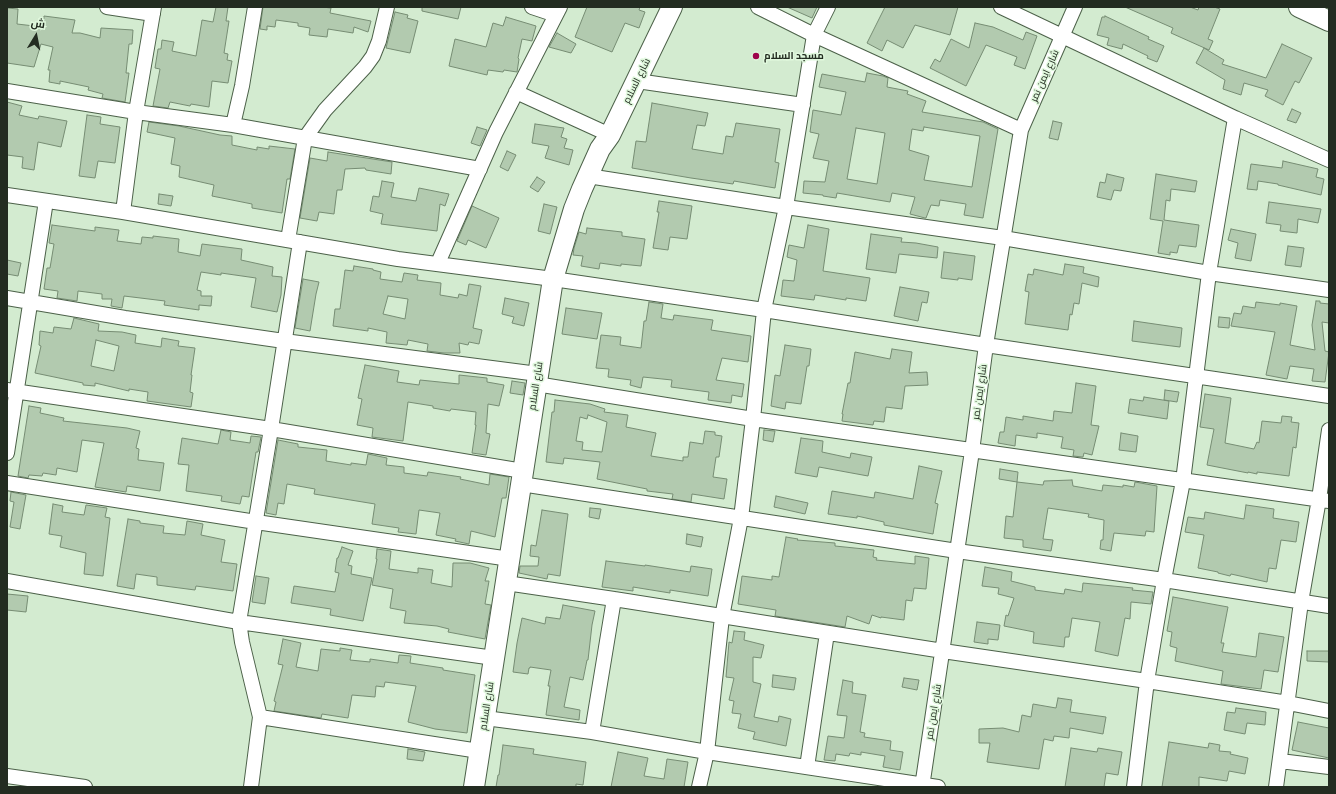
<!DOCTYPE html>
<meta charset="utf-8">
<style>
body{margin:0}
#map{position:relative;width:1336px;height:794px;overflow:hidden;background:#d3ebd0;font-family:"Fira Sans",Cairo,sans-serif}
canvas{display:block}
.frame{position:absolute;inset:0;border:8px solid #232c21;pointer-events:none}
.north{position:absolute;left:16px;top:16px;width:40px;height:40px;-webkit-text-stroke:3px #e0f8dd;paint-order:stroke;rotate:10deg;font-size:11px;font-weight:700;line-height:16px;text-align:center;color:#232c21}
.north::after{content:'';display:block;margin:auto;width:14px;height:18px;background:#232c21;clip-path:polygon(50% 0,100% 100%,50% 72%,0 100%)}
</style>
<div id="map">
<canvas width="1336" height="794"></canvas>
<div class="frame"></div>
<div class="north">ش</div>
</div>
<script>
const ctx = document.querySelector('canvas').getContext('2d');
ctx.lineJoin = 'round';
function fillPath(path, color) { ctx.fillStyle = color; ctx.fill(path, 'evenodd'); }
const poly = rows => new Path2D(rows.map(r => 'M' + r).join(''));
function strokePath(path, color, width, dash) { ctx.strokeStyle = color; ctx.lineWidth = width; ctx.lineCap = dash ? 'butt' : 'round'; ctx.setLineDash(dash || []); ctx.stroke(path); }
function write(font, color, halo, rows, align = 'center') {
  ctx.font = font + ' "Fira Sans",Cairo,sans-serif'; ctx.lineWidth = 3; ctx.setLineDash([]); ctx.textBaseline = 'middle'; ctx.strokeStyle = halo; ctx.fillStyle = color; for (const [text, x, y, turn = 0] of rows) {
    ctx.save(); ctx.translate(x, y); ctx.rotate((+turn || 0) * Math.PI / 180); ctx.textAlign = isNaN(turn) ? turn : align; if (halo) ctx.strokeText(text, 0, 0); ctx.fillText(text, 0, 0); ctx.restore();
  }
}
const building = poly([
 [216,7,228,7,226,21,229,21,224,53,228,54,227,60,232,61,228,83,212,81,209,107,191,104,190,106,170,102,168,108,153,106,160,69,155,68,158,49,161,49,162,40,174,42,172,51,196,56,202,20,213,22,216,7],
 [263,7,322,7,331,8,330,13,371,21,368,32,354,27,353,33,328,29,327,37,309,35,310,28,298,26,298,23,276,20,275,27,267,26,267,30,260,29,263,7],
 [422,7,461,7,458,19,422,11,422,7],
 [587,7,640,7,639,10,645,12,639,28,625,23,612,52,575,37,587,7],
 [787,7,817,7,812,18,787,7],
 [885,7,958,7,950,35,915,25,903,48,887,40,882,51,867,43,885,7],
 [1125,7,1190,7,1198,10,1199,7,1214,7,1220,9,1208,39,1213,41,1209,50,1171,33,1173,28,1125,7],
 [7,8,18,9,17,24,43,27,44,16,75,20,72,33,80,33,100,38,101,28,133,30,132,44,129,44,126,73,129,73,125,102,102,98,103,94,88,90,89,87,60,81,60,84,49,82,50,70,48,70,53,47,41,44,34,67,7,63,7,8],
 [395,12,408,15,407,18,418,21,410,53,386,48,395,12],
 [1105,16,1149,37,1148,39,1164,46,1157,62,1147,58,1148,56,1123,44,1122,49,1107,45,1109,38,1097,35,1102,17,1105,17,1105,16],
 [506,17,536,26,532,41,522,39,518,58,519,59,517,72,504,70,503,72,488,70,487,75,449,66,455,39,486,47,493,23,503,26,506,17],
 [975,23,993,27,1023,40,1026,32,1037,36,1025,69,1014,65,1017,57,986,45,966,86,930,68,935,59,940,62,951,39,969,48,975,23],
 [557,33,576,44,571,53,549,47,557,33],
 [1282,44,1312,58,1299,83,1295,81,1283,105,1265,96,1268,90,1244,83,1241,95,1223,89,1225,80,1196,63,1204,48,1224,60,1222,64,1266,78,1282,44],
 [867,73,883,76,888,78,887,87,908,91,907,94,926,101,922,112,983,122,998,129,983,218,964,215,966,204,940,200,939,206,931,205,926,218,925,218,910,214,915,197,892,193,890,202,837,193,836,198,823,196,823,195,803,193,804,181,825,182,829,161,813,158,819,134,810,132,813,110,841,115,846,92,819,87,822,74,865,82,867,73],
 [924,127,980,136,972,187,924,180,929,156,909,150,912,129,923,131,924,127],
 [856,128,885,133,877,184,847,179,856,128],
 [7,102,22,106,19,115,38,119,39,116,67,121,61,147,38,142,34,170,22,168,23,157,7,155,7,102],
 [652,103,708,113,705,126,697,125,692,149,723,154,726,136,733,137,736,123,780,129,775,162,779,163,775,188,734,181,733,184,691,178,632,168,636,141,646,142,652,103],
 [1292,109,1301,113,1296,123,1287,120,1292,109],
 [87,115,101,117,100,124,120,127,115,163,98,161,95,178,79,176,87,115],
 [1053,121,1062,123,1058,140,1049,138,1053,121],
 [149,122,179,126,220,135,232,136,232,145,257,150,257,147,269,149,269,146,295,149,290,179,287,179,282,213,252,208,252,204,212,196,214,185,179,177,180,166,171,164,175,138,147,132,149,122],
 [535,124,564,128,561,137,567,139,564,148,573,150,569,165,545,158,549,146,532,143,535,124],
 [477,127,487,130,480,146,471,143,477,127],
 [507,151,516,155,508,171,500,167,507,151],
 [328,152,392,162,391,174,366,170,365,168,345,169,342,190,337,190,334,214,319,212,317,221,300,218,310,158,327,161,328,152],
 [1283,161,1318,169,1316,177,1324,179,1321,195,1278,185,1278,184,1258,181,1257,190,1247,189,1251,164,1282,168,1283,161],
 [1107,174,1124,178,1121,191,1114,190,1111,200,1097,197,1100,182,1105,183,1107,174],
 [1156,174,1197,181,1195,192,1171,189,1170,201,1166,200,1164,220,1199,225,1196,247,1179,245,1177,253,1170,252,1170,255,1158,253,1163,221,1150,219,1156,174],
 [537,177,545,182,538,192,530,187,537,177],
 [382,181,394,183,391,197,416,201,419,188,449,194,445,206,440,204,437,231,381,224,383,214,370,211,373,196,379,197,382,181],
 [159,194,173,196,171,206,158,204,159,194],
 [659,201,692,206,687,239,670,237,668,250,653,248,659,212,657,212,659,201],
 [1269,202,1321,209,1318,223,1298,219,1297,233,1280,231,1281,225,1266,223,1269,202],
 [544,204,557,207,550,234,538,231,544,204],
 [472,206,499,218,486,248,468,240,466,245,457,241,472,206],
 [52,225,95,231,95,227,119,230,117,241,141,244,142,237,153,238,153,236,179,239,178,252,200,256,202,244,242,249,241,260,273,267,272,276,282,277,281,295,277,312,251,307,256,278,221,273,221,275,201,272,197,290,201,291,201,296,212,296,211,306,199,305,199,310,164,305,165,301,124,296,122,308,111,306,112,299,102,299,102,294,78,291,77,301,57,298,58,291,44,289,47,268,50,268,54,244,49,243,52,225],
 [808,225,829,229,823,271,870,278,866,301,846,298,846,300,815,295,814,300,781,296,783,280,794,281,797,260,787,257,789,245,804,248,808,225],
 [587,228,622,232,622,236,645,239,641,266,621,264,621,266,600,263,599,269,581,266,583,256,573,255,574,248,579,232,586,234,587,228],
 [1231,229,1256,234,1251,261,1235,258,1238,243,1228,240,1231,229],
 [871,234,902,238,901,242,916,243,938,247,937,258,899,254,896,273,866,269,871,234],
 [1288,246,1304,248,1301,267,1285,265,1288,246],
 [944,252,975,256,972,280,958,278,958,280,941,278,944,252],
 [7,260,21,263,18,276,7,274,7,260],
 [1065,264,1084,267,1083,273,1099,277,1098,287,1082,283,1079,304,1074,303,1072,315,1070,314,1068,330,1025,324,1029,292,1025,291,1028,274,1033,275,1034,269,1063,275,1065,264],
 [354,266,373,269,373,270,381,272,380,279,402,282,404,273,418,275,417,280,441,283,440,295,458,298,459,294,467,296,469,284,481,286,473,328,482,330,479,344,469,342,468,345,459,343,460,353,444,353,427,351,428,344,408,340,407,345,386,343,387,332,368,328,368,331,333,326,335,309,340,309,345,270,353,271,354,266],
 [388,296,408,299,405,319,383,314,388,296],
 [303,279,319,282,316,294,310,331,295,328,303,279],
 [900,287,929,292,927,303,922,302,918,321,894,316,900,287],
 [505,298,529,303,524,326,512,323,514,317,502,314,505,298],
 [1316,301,1320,301,1320,303,1329,304,1329,323,1322,322,1325,351,1329,352,1325,382,1312,381,1314,369,1290,366,1287,379,1266,375,1275,332,1231,326,1234,313,1241,314,1243,306,1255,308,1256,302,1280,305,1280,303,1297,306,1290,345,1315,350,1312,325,1316,301],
 [649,302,663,304,661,318,673,320,674,315,713,320,711,330,751,336,748,362,722,358,716,380,744,384,742,397,732,395,731,403,708,400,709,392,671,387,672,380,643,377,641,388,630,385,631,380,608,377,609,369,596,368,601,335,621,337,620,345,641,348,644,321,646,321,649,302],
 [566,308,602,313,597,339,562,334,566,308],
 [1219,317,1230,318,1229,328,1218,327,1219,317],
 [74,318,99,324,98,331,122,332,136,335,135,343,161,347,162,338,179,341,178,346,195,348,191,375,192,375,190,392,193,393,191,407,147,401,148,392,129,389,129,391,95,383,95,386,83,385,83,383,35,373,41,346,39,345,40,331,53,333,54,327,71,329,74,318],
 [96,340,119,346,114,371,91,366,96,340],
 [1134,321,1182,328,1180,347,1132,341,1134,321],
 [785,345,811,349,809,366,807,366,801,404,786,402,785,409,771,406,775,375,780,376,785,345],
 [892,349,912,352,909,373,927,372,928,385,905,386,902,409,886,407,884,422,874,421,873,425,842,421,843,414,842,414,848,383,850,383,855,352,890,359,892,349],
 [365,365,399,371,397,382,419,385,420,380,459,384,459,375,487,378,487,382,504,385,499,406,488,404,486,433,490,434,486,455,472,453,476,425,475,425,476,412,451,409,450,411,433,408,433,406,408,402,403,441,372,437,373,428,357,425,362,399,358,398,365,365],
 [512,381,525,383,523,395,510,393,512,381],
 [1076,383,1096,386,1091,425,1099,426,1092,455,1084,453,1083,457,1073,456,1074,450,1061,448,1063,437,1037,433,1037,438,1016,435,1015,446,998,443,1000,432,1004,432,1006,417,1023,420,1023,416,1053,421,1054,411,1072,413,1076,383],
 [1165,390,1179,392,1177,402,1164,400,1165,390],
 [1205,394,1231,398,1225,443,1254,449,1257,442,1259,443,1262,421,1281,423,1282,416,1292,417,1291,422,1299,423,1296,448,1293,447,1289,476,1257,472,1257,474,1248,472,1248,473,1207,465,1214,429,1200,427,1205,394],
 [1144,397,1169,401,1167,419,1128,413,1130,399,1143,401,1144,397],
 [555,400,590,404,605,409,604,412,628,415,626,427,656,433,651,456,683,461,683,457,688,457,690,442,703,444,705,431,715,432,715,435,722,436,719,457,716,457,713,477,727,479,724,499,692,494,691,502,672,499,673,494,647,491,647,489,597,479,600,462,564,458,563,464,546,462,552,412,554,412,555,400],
 [588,415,607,422,602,452,582,450,583,442,576,441,580,417,587,419,588,415],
 [29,406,41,408,40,413,64,418,63,421,127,428,140,431,136,448,139,449,138,460,164,463,160,491,127,486,126,492,95,487,104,443,82,440,77,472,57,468,56,475,43,473,42,476,29,475,28,478,18,476,29,406],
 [221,430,231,432,230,440,250,443,251,436,261,437,258,452,256,452,249,497,242,496,240,504,221,501,222,496,186,491,189,465,178,464,182,438,218,444,221,430],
 [764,430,775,431,773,442,763,440,764,430],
 [1121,433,1138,436,1136,452,1119,450,1121,433],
 [801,438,823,441,822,452,850,458,851,453,872,457,868,476,819,467,817,477,795,473,801,438],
 [278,440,298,444,298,447,327,450,326,461,351,465,351,463,366,465,368,454,387,458,386,465,404,467,404,473,427,476,428,472,461,477,460,479,489,485,490,474,509,477,506,498,502,498,495,537,471,531,469,544,455,541,456,539,436,535,440,513,419,510,416,534,398,532,399,528,372,524,375,504,314,494,315,489,287,484,284,504,278,503,276,515,266,513,278,440],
 [919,466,942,471,935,503,938,504,933,534,884,525,884,522,857,516,857,518,828,514,832,491,874,498,875,492,913,499,919,466],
 [1000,469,1018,472,1017,482,999,479,1000,469],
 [1072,480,1073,486,1102,491,1103,485,1123,487,1123,485,1134,487,1135,482,1157,486,1154,532,1146,531,1145,536,1114,533,1111,551,1100,549,1101,540,1103,540,1104,520,1088,517,1089,514,1048,508,1043,539,1053,540,1051,551,1023,547,1023,540,1004,538,1006,516,1013,517,1017,482,1043,485,1044,481,1072,480],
 [11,492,26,495,20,529,10,527,14,502,10,501,11,492],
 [776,496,808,503,805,514,774,507,776,496],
 [53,504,63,506,62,512,84,515,86,505,107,508,105,517,110,518,103,576,84,574,86,553,60,547,62,536,49,534,53,504],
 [1246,505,1274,509,1273,518,1299,522,1296,542,1281,540,1276,569,1269,568,1267,582,1231,574,1230,576,1218,573,1218,572,1198,568,1204,535,1185,532,1188,517,1204,519,1205,512,1244,519,1246,505],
 [590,508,601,509,599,519,589,517,590,508],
 [542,510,568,514,560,576,548,574,547,579,519,573,520,566,538,566,539,557,530,556,531,545,536,546,542,510],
 [128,519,140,521,140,523,164,526,163,533,185,535,187,521,203,524,201,535,225,540,221,562,237,564,233,591,196,586,195,590,157,585,157,577,136,574,134,589,117,586,128,519],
 [687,534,703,537,701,547,686,544,687,534],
 [786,537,798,539,797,540,835,543,835,546,874,550,873,557,877,558,876,560,915,564,915,556,929,558,926,589,914,588,912,601,906,600,904,620,881,617,881,618,872,615,869,624,847,616,845,627,775,616,776,610,738,604,742,576,772,580,772,576,779,577,786,537],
 [342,547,353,551,348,565,352,566,351,574,372,578,363,621,330,615,331,609,291,603,294,586,335,592,339,573,335,572,337,558,338,558,342,547],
 [377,549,391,551,389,569,418,573,418,568,433,570,431,583,452,587,453,563,470,563,489,568,485,581,489,581,485,604,491,605,485,639,448,632,449,629,437,626,404,623,406,611,390,608,393,589,372,585,377,559,376,559,377,549],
 [606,561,645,566,645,565,690,572,691,566,712,569,708,596,670,590,670,593,633,587,633,591,602,587,606,561],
 [985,567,1012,572,1011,581,1035,587,1035,590,1064,594,1065,589,1082,592,1083,583,1133,588,1132,590,1153,592,1151,604,1131,602,1130,619,1125,618,1118,656,1095,651,1100,622,1072,618,1069,637,1065,637,1064,647,1033,643,1034,632,1004,626,1006,615,1008,616,1014,598,998,594,999,588,982,586,985,567],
 [256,576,269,578,265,604,252,602,256,576],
 [7,594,28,596,26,612,7,610,7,594],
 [1173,597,1228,607,1221,643,1224,643,1222,652,1256,657,1259,633,1284,637,1278,672,1264,670,1261,689,1221,684,1223,671,1175,661,1177,648,1170,646,1172,632,1167,631,1173,597],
 [563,605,595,611,592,625,588,660,587,660,583,680,570,677,564,707,580,710,579,720,546,715,550,686,548,686,551,670,530,667,530,668,529,668,528,674,513,672,517,643,522,618,545,624,546,617,560,619,563,605],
 [977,622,1000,625,998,640,988,639,988,644,974,642,977,622],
 [734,631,745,632,744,640,764,645,761,658,753,657,753,682,761,684,754,717,778,722,779,716,791,719,786,746,753,739,755,732,738,728,741,714,732,713,734,701,729,700,734,678,726,677,729,642,732,643,734,631],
 [283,639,301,643,296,667,318,671,321,649,340,651,340,648,352,650,350,660,370,662,370,659,398,663,399,655,411,656,410,663,443,668,443,670,475,675,467,733,435,729,408,722,416,686,385,682,384,687,376,686,375,697,352,695,348,718,322,714,321,718,274,711,276,702,274,701,283,665,278,664,283,639],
 [1307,651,1329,651,1329,662,1307,661,1307,651],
 [773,675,796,678,794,690,772,687,773,675],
 [904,678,919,680,917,690,902,687,904,678],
 [843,680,853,682,852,693,866,695,860,732,865,733,864,737,891,741,890,750,903,752,900,770,883,767,885,756,861,752,861,755,850,753,849,756,836,754,835,761,824,760,828,736,844,738,847,716,837,715,843,680],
 [1058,698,1072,700,1070,712,1106,717,1103,734,1070,728,1069,738,1054,736,1053,741,1044,739,1039,769,987,762,990,743,979,743,979,729,1003,728,1019,732,1022,715,1031,717,1033,704,1056,708,1058,698],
 [1236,708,1266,712,1265,725,1247,723,1245,734,1224,730,1227,712,1235,713,1236,708],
 [1298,722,1329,728,1329,758,1292,750,1298,722],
 [1169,742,1208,748,1209,743,1220,745,1219,751,1231,752,1230,754,1248,758,1245,774,1229,771,1227,781,1199,777,1199,787,1162,787,1169,742],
 [503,745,534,749,533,754,586,762,583,785,576,784,576,787,496,787,498,775,499,775,503,745],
 [1071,748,1097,752,1098,748,1122,752,1118,775,1106,773,1104,787,1065,787,1071,748],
 [408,749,425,752,423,761,407,759,408,749],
 [618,752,648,758,644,776,664,779,667,759,688,762,684,787,611,787,618,752]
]);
fillPath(building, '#b2caaf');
strokePath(building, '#768c73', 1);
const street = poly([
 [107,7,153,14],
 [532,7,556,15],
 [758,7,814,35,1021,130],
 [1001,7,1235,118,1329,160],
 [637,81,803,105],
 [7,91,136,112,233,125,480,169],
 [516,92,610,135],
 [233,125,242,86,255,7],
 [588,176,786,207,1003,238,1209,273,1329,290],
 [7,195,123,212,398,259,553,279,764,310,986,345,1329,396],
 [123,212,136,112,154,7],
 [288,240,305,138,325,110,365,67,373,56,379,41,387,7],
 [438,263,496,132,560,7],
 [7,298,125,318,284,341,538,374],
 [536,384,753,419,1329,501],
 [7,390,271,429,523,471],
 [7,453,46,201],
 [7,483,256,522,510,559],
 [521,484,957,551,1164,580,1329,606],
 [7,581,239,622,494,658],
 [506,583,614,599,943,651,1147,681,1288,703,1329,711],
 [260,717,479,751],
 [485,718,592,732,707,752,938,787],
 [592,732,614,599],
 [1280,761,1329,767],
 [807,767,827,633],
 [7,776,85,787],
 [251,787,260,717,242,642,239,622,271,429,300,242],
 [699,787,707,752,722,617,741,518,753,419,764,310,786,207,814,35,828,7],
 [922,787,972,451,986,345,1021,130,1075,7],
 [1134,787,1147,681,1164,580,1183,481,1209,273,1235,118],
 [1276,787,1301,602,1319,499,1329,430]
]);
const secondary = poly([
 [1299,7,1329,21],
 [474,787,553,279,574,209,582,189,600,149,610,135,672,7]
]);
strokePath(street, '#4c6149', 16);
strokePath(secondary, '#4c6149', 22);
strokePath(street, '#fff', 14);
strokePath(secondary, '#fff', 20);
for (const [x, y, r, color] of [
 [756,56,4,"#9e044b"]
]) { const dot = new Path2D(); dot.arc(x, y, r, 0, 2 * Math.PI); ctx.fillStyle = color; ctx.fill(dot); strokePath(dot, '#e0f8dd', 1.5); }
write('bold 10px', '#232c21', '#e0f8dd', [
 ["مسجد السلام",764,56]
], 'left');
write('10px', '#232c21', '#e0f8dd', [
 ["شارع ايمن نمر",1045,76,-66],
 ["شارع السلام",637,81,-64],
 ["شارع السلام",536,386,-81],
 ["شارع ايمن نمر",980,392,-82],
 ["شارع السلام",487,706,-81],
 ["شارع ايمن نمر",934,712,-81]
]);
</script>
